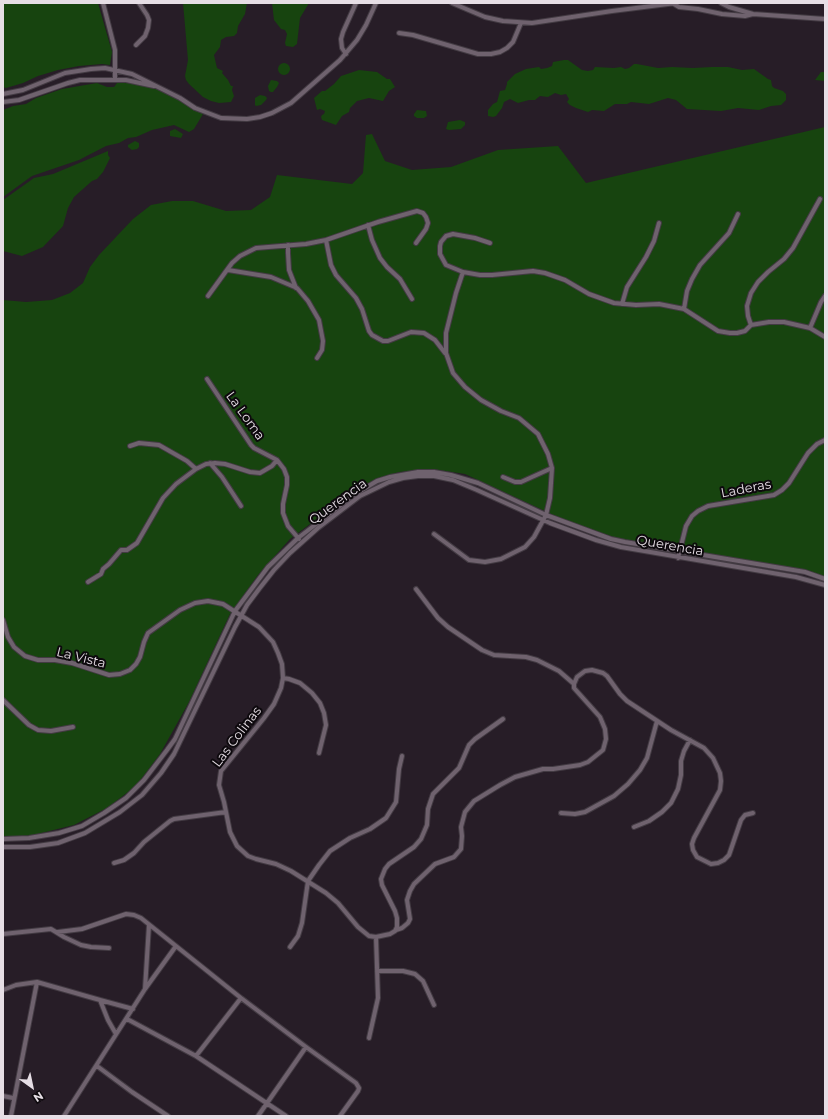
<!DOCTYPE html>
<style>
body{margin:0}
#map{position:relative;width:828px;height:1119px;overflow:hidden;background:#271d27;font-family:Montserrat,sans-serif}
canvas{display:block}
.frame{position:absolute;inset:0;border:4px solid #e6dee5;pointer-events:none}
.north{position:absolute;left:12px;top:1067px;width:40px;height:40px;-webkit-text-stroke:3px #0d090d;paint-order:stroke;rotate:147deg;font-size:11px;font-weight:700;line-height:16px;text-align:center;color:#e6dee5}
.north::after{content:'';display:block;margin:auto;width:14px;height:18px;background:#e6dee5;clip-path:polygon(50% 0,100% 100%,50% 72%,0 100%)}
</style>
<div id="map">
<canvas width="828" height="1119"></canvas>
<div class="frame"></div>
<div class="north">N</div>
</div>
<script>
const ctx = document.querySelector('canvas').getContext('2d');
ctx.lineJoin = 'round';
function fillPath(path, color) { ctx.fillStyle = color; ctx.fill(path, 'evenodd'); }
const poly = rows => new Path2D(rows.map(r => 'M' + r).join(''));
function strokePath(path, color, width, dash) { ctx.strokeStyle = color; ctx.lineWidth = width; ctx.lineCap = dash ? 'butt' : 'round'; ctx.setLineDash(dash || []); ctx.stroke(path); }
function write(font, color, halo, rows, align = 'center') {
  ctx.font = font + ' Montserrat,sans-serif'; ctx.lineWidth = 4; ctx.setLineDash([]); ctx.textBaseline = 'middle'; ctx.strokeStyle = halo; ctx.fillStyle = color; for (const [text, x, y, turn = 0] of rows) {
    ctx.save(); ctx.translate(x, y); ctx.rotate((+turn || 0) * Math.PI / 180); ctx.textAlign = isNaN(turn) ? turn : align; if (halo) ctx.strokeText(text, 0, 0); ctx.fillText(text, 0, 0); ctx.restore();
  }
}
fillPath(poly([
 [3,3,98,3,112,52,110,65,102,64,79,66,58,70,38,76,23,83,6,88,3,87],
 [183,3,247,3,245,14,238,26,237,33,234,36,226,37,221,40,220,47,214,55,217,68,223,71,222,73,228,80,231,86,233,86,232,90,234,96,231,102,219,103,211,101,203,97,189,84,186,80,185,76,188,60],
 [272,3,309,3,300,18,297,44,293,47,286,46,285,43,287,34,285,30,281,29,274,20],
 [564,60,568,60,582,70,588,71,593,70,595,67,614,68,621,67,625,69,629,68,634,64,637,64,658,68,672,67,693,68,712,67,728,67,742,70,754,69,768,79,771,80,772,86,774,88,783,91,786,94,786,100,781,105,771,106,759,110,738,108,721,111,687,109,676,100,668,98,649,104,631,102,627,104,615,104,604,111,592,110,588,112,576,108,570,105,567,102,569,99,566,94,561,95,555,93,548,97,540,96,535,100,529,100,518,103,510,99,504,102,502,108,496,116,493,117,488,116,488,110,493,104,497,102,500,91,505,90,507,84,507,82,515,74,526,69,539,67,541,69,547,68,552,66,553,62],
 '278 69a6 6 0 1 1 12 0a6 6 0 1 1-12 0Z',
 [359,70,377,72,387,79,390,79,395,87,389,91,383,101,369,98,357,101,350,108,349,112,342,116,336,125,322,120,321,117,322,115,324,114,325,111,320,109,317,110,314,98,322,91,325,91,334,84,341,76],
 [821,72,825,72,825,81,815,80],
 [271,80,277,81,279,83,277,87,273,92,271,92,269,91,268,86],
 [122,82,150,87,162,90,171,94,203,114,194,129,189,132,174,125,152,130,136,137,128,138,119,143,106,146,79,160,32,176,3,197,3,110,13,106,26,104,36,98,62,89,97,83,107,87,114,87,117,83],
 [260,95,265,96,267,98,266,100,261,105,256,106,255,105,255,98],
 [417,110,426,111,427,116,424,118,417,118,414,116,414,114],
 [460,120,465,122,465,125,461,129,449,130,446,129,448,122],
 [825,127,825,577,807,570,625,541,562,519,465,474,433,469,399,472,376,479,353,492,290,539,258,575,230,614,189,702,160,754,136,786,107,808,74,825,29,836,3,836,3,300,26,302,52,300,70,293,83,283,90,267,99,255,133,219,151,205,172,201,193,201,226,211,251,210,270,197,277,175,352,184,363,173,366,135,372,134,385,161,412,170,451,167,498,150,558,146,586,183],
 [175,129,183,134,181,138,170,136,170,131],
 [135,141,139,143,139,147,137,149,132,150,128,147,128,145],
 [108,151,108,155,110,158,103,172,97,179,92,181,74,197,68,208,63,226,43,247,22,256,3,251,3,200,34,178,53,174]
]), '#17440f');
const minor = poly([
 [103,3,115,50,115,79],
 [452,3,485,17,503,21,532,23,612,11,676,3],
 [721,3,729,7,753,14,825,19],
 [674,4,679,7,698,9,722,14,745,16,753,14],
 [399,33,413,35,478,54,491,54,500,52,507,48,513,42,521,23],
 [136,45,145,36,148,28,149,20,147,15,139,3],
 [346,54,342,48,341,39,343,32,356,3],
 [3,94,23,90,65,73,91,69,105,68,132,74,180,98,195,108,221,118,247,119,260,117,272,113,291,103,340,60,357,40,366,25,376,3],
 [3,102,19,100,68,83,80,80,126,80,154,86],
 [368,225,372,240,380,258,387,267,400,279,412,299],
 [326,240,331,265,336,275,356,298,362,309,369,331,372,335,383,341,388,341,411,332,424,333,435,340,445,353],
 [490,243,475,238,453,234,446,236,441,242,440,246,440,254,446,265,463,272,480,275,492,275,533,271,545,273,565,280,589,294,614,303,636,305,659,304,684,309,718,331,730,333,737,333,745,331,751,325,769,322,784,322,810,328,825,337],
 [288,245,288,253,289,270,296,288],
 [228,270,271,277,297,288,308,301,319,320,323,341,322,350,317,358],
 [208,296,232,263,240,256,256,248,306,244,326,240,378,222,417,211,423,213,426,217,428,223,426,229,416,243],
 [622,304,627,287,646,257,654,241,659,223],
 [684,309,687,291,692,279,700,265,729,233,738,214],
 [751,325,748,316,747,306,751,293,758,282,768,272,784,259,793,248,820,199],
 [810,328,821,302,825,296],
 [207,379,251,445,254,448,277,460,284,469,287,477,287,485,283,504,283,513,288,526,299,539],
 [130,446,139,443,159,445,187,461,196,469],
 [210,463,222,477,241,506],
 [503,477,515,482,521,482,552,468],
 [434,534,469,560,485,562,501,559,525,547,534,537,546,515,550,498,552,468,548,454,538,434,519,418,501,411,481,400,465,387,453,373,446,353,446,333,456,293,463,272],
 [678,558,686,526,692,516,698,511,708,506,774,495,782,490,789,483,808,453,817,444,825,440],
 [88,582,101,574,103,569,109,564,121,550,127,550,137,543,163,498,176,484,196,469,206,464,215,463,225,464,250,472,260,473,272,466,277,460],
 [416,589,438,618,448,627,482,650,494,655,526,657,537,660,559,671,574,684],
 [3,620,8,637,14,647,25,656,38,660,55,660,72,663,109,675,120,674,130,670,136,664,140,657,144,642,148,633,180,610,195,603,208,601,223,604,259,627,273,642,278,653,282,664,283,678,281,688,274,704,264,718,221,771,219,785,224,802,230,832,237,846,248,856,256,859,276,864,291,871,326,893,338,903,358,927,369,936,376,937,390,934,395,931,397,927,397,918,395,911,382,885,381,879,385,869,389,864,414,847,421,839,427,825,428,809,433,794,459,768,469,745,475,739,503,719],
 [283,678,289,679,300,683,312,693,320,703,324,713,326,725,319,753],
 [3,700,29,725,38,730,51,731,73,727],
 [561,813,575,814,585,812,614,796,628,784,640,770,647,758,657,721],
 [634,827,649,821,662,812,671,803,678,789,681,775,681,761,684,751,690,740],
 [3,839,29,838,59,833,82,826,104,813,126,798,144,780,167,750,175,739,235,611,268,567,298,538,357,493,377,481,390,477,418,472,434,472,451,475,478,483,546,515,611,539,625,542,805,572,825,579],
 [3,847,30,847,58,843,85,833,120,812,142,795,161,773,174,754,235,627,247,605,259,589,274,570,290,553,318,528,360,496,389,482,403,478,418,476,434,476,453,480,477,490,550,523,596,540,621,547,796,577,825,585],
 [114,863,124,860,134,853,144,842,170,821,174,819,226,812],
 [396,930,402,928,408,923,410,919,407,900,410,891,414,884,435,864,454,857,461,849,462,836,461,827,465,812,474,801,500,785,515,777,543,769,553,769,580,765,588,762,603,750,606,739,605,729,600,717,574,688,574,684,577,677,585,671,592,670,603,673,607,676,620,694,627,701,671,730,704,748,713,758,720,773,721,781,720,790,694,838,692,844,693,850,697,857,711,864,718,863,724,860,729,855,741,820,745,815,753,813],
 [58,932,82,929,126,914,134,915,141,918,241,998,306,1047,356,1083,359,1088,358,1091,340,1116],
 [3,934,51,929,64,937,81,945,91,947,109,948],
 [290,947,298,936,302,923,308,881,319,865,330,851,350,838,370,829,386,818,396,802,399,769,402,756],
 [377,971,403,971,415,974,423,981,434,1005],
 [145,989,149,925],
 [3,990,16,985,37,982,100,1000,108,1020,116,1034],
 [100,1000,133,1009],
 [127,1019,196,1056,286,1116],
 [369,1038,378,998,376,937],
 [196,1056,241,998],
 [97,1066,132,1092,168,1116],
 [3,1096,13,1098],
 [11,1116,37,982],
 [64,1116,145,989,176,946],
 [258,1116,306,1047]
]);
strokePath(minor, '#433b43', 6);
strokePath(minor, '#6f626e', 4);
write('13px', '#e6dee5', '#0d090d', [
 ["La Loma",245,416,54],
 ["Laderas",746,489,-11],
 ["Querencia",338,502,-36],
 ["Querencia",670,546,10],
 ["La Vista",81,658,14],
 ["Las Colinas",237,737,-53]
]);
</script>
